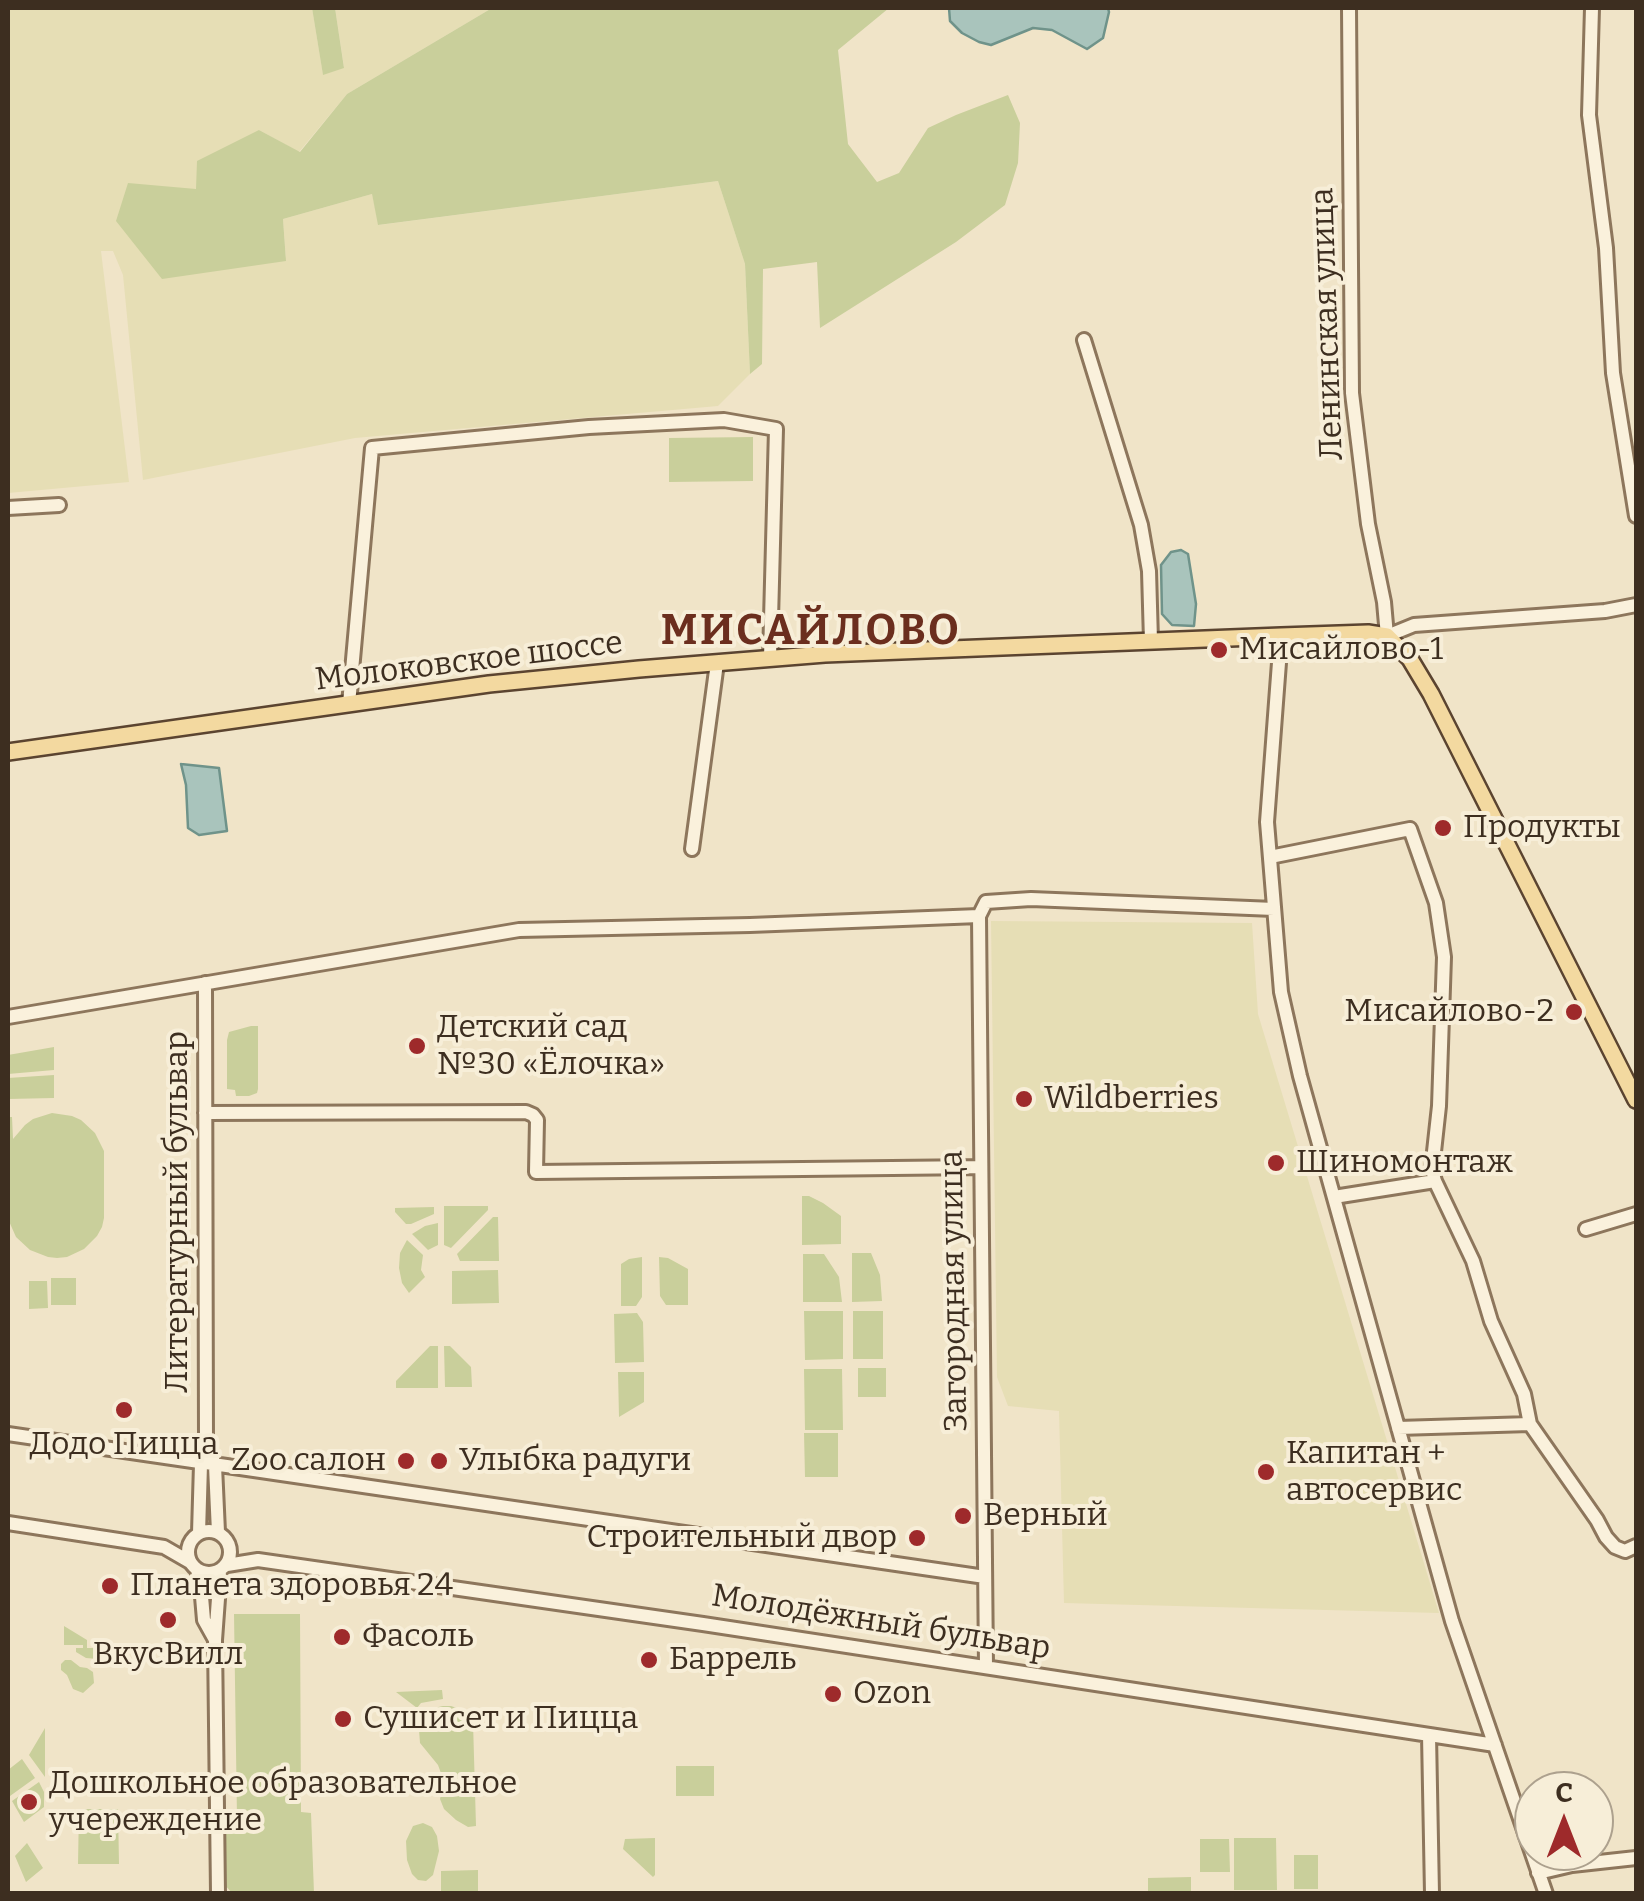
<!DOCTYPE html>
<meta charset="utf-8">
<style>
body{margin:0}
#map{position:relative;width:1644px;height:1901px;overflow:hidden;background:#f0e4c8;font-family:Bitter,serif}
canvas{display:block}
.frame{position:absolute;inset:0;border:10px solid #3d2e20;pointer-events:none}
.north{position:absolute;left:1514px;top:1771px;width:100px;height:100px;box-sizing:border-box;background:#f7eed8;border:2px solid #ada18e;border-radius:50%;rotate:0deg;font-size:28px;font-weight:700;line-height:40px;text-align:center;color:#3d2e20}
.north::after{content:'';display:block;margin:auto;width:35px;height:45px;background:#9e2a2b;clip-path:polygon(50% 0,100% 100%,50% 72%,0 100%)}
</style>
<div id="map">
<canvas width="1644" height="1901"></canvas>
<div class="frame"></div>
<div class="north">С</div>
</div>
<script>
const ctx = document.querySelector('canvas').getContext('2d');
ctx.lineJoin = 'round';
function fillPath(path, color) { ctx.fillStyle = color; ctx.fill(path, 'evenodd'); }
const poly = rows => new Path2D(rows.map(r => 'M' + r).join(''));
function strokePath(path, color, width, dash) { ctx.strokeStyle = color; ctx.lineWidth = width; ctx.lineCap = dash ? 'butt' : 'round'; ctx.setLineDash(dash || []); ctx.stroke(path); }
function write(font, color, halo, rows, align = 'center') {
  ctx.font = font + ' Bitter,serif'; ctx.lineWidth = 8; ctx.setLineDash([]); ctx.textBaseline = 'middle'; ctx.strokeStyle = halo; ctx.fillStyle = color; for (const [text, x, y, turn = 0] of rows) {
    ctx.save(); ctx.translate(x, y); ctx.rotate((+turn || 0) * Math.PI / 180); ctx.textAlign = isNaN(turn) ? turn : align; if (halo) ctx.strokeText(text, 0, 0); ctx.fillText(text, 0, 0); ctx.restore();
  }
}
fillPath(poly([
 [8,8,312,8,323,74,344,67,335,8,492,8,347,94,299,152,259,130,286,260,283,219,372,194,379,225,718,181,745,264,750,374,718,406,355,438,143,480,123,275,113,251,101,251,129,482,8,493],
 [991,921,1252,923,1258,1014,1439,1613,1064,1603,1059,1411,1008,1406,997,1377]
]), '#e6deb5');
fillPath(poly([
 [312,8,335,8,344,68,323,75],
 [492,8,889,8,838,50,848,144,877,182,899,173,928,128,956,115,1008,95,1020,123,1018,163,1005,205,956,242,820,328,817,262,763,269,762,364,750,374,745,264,718,181,378,225,372,194,283,219,286,261,162,279,116,221,128,183,196,189,197,161,259,130,300,152,347,94],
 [753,437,753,481,669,482,669,438],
 [251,1026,258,1026,258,1089,257,1093,249,1096,236,1096,235,1090,227,1089,227,1040,229,1032],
 [54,1047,54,1070,8,1074,8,1055],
 [54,1075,54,1098,8,1099,8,1078],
 [52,1113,72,1116,81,1120,95,1133,104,1151,104,1218,102,1227,97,1236,84,1249,67,1257,57,1258,48,1257,30,1250,16,1237,8,1219,8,1117,12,1117,13,1139,25,1125,33,1119],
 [802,1196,809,1196,823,1203,841,1216,841,1244,802,1245],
 [444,1206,488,1206,488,1210,451,1248,444,1245],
 [434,1207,434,1214,411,1224,406,1224,395,1212,395,1208],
 [493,1217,498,1217,499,1261,460,1261,457,1254],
 [438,1223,438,1245,428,1250,412,1234,425,1226],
 [407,1240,423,1255,421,1270,425,1277,409,1293,402,1283,399,1268,400,1253],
 [852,1253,871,1253,880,1275,882,1301,852,1302],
 [803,1254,824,1254,839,1277,842,1302,803,1302],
 [642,1257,642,1297,636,1306,621,1306,621,1264,629,1259],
 [659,1257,668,1258,688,1269,688,1305,666,1305,660,1296],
 [498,1270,499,1303,452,1304,452,1271],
 [51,1278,76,1278,76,1305,51,1305],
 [47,1281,48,1308,29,1309,29,1281],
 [804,1311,843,1311,843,1359,805,1360],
 [853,1311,883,1311,883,1359,853,1359],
 [637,1313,643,1322,644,1362,615,1363,614,1314],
 [430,1346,438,1346,438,1388,396,1388,396,1381],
 [444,1346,450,1346,471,1367,472,1387,445,1387],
 [886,1368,886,1397,858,1397,858,1368],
 [804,1369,842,1369,843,1430,805,1430],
 [618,1372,644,1372,644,1402,619,1417],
 [804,1433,838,1433,838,1477,805,1477],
 [234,1614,300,1614,301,1812,311,1813,314,1893,232,1893,224,1884,225,1819,237,1818],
 [64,1626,87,1640,87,1648,98,1648,98,1659,86,1658,76,1652,76,1648,83,1648,83,1645,64,1645],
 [65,1660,71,1660,80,1667,87,1668,93,1672,94,1683,83,1693,73,1689,67,1675,61,1670,61,1664],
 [442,1690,443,1699,421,1703,417,1708,396,1692],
 [443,1706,451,1706,466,1711,473,1722,476,1826,468,1827,456,1820,444,1809,440,1799,443,1786,442,1776,438,1765,420,1743,419,1730,420,1714,429,1709],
 [45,1728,45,1777,29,1755],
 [22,1759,35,1778,10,1796,8,1790,8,1770],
 [676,1766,714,1766,714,1796,676,1796],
 [39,1782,44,1792,44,1807,24,1822,12,1801],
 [79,1809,118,1809,119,1864,78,1864],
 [423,1823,432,1827,437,1836,439,1851,433,1875,426,1881,418,1880,412,1874,407,1860,406,1841,413,1826],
 [655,1838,655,1875,653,1877,623,1849,625,1839],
 [1234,1838,1276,1838,1277,1890,1234,1890],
 [1200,1839,1229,1839,1230,1872,1200,1872],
 [27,1843,43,1868,26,1882,15,1856],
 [1294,1855,1318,1855,1318,1889,1294,1889],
 [478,1870,478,1893,441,1893,441,1871],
 [1191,1877,1191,1893,1148,1893,1148,1878]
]), '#c9cf9b');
const water = poly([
 [949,8,1108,8,1109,12,1103,38,1087,49,1052,30,1033,28,991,45,979,42,962,33,950,21,949,8],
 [1181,550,1188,554,1196,604,1194,626,1172,625,1162,614,1161,565,1171,552,1181,550],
 [181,764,219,768,227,831,199,835,188,828,186,785,181,764]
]);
fillPath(water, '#a9c4bc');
strokePath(water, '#6f938a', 2.5);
const minor = poly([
 [1349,8,1352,393,1368,524,1384,602,1387,636,1414,625,1605,611,1636,605],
 [1592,8,1589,115,1606,248,1613,373,1636,516],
 [1084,340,1141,525,1149,571,1151,641],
 [8,508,59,505],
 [1281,636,1267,822,1281,992,1300,1076,1452,1621,1546,1894],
 [349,704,372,448,589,427,724,420,776,429,770,658],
 [692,849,717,663],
 [1270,857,1410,829,1436,903,1444,957,1439,1106,1432,1170,1435,1181],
 [8,1017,519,930,750,925,979,916],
 [205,1113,526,1112,533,1115,537,1120,536,1172,981,1167],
 [1334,1197,1435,1181,1473,1261,1491,1321,1524,1394,1530,1424],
 [1586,1229,1636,1214],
 [1398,1428,1530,1424,1597,1520,1606,1537,1615,1547,1625,1551,1636,1546],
 [8,1434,985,1577],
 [213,1459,215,1466,218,1532],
 [8,1523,164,1547,190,1562],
 '188 1552a21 21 0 1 1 42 0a21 21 0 1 1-42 0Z',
 [199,1533,201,1464,206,1442,205,983],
 [227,1565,258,1560,703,1624,1495,1745],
 [197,1570,201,1585,204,1620,214,1638],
 [986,1666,979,916,986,902,1031,899,1274,909],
 [1429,1735,1432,1894],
 [1538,1873,1572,1865,1636,1858],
 [218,1894,215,1640,220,1571]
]);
const major = poly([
 [8,752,489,684,639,669,825,654,1281,636,1368,633,1387,636,1410,659,1431,694,1636,1100]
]);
strokePath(minor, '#8d765c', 18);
strokePath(major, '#5b4430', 20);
strokePath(minor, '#faf1dc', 12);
strokePath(major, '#f3d9a0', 15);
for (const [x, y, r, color] of [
 [1219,650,10,"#9e2a2b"],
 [1443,828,10,"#9e2a2b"],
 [1574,1012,10,"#9e2a2b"],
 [417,1046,10,"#9e2a2b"],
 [1024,1099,10,"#9e2a2b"],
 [1276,1163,10,"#9e2a2b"],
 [124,1410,10,"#9e2a2b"],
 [406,1461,10,"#9e2a2b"],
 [439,1461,10,"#9e2a2b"],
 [1266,1472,10,"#9e2a2b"],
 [963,1516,10,"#9e2a2b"],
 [917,1538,10,"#9e2a2b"],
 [110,1586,10,"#9e2a2b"],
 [168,1620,10,"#9e2a2b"],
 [342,1637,10,"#9e2a2b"],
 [649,1660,10,"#9e2a2b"],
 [833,1694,10,"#9e2a2b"],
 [343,1719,10,"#9e2a2b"],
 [29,1802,10,"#9e2a2b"]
]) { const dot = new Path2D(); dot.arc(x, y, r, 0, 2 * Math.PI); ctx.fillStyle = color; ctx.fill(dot); strokePath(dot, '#f7eed8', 4); }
write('32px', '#3d2e20', '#f7eed8', [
 ["Ленинская улица",1328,324,-92],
 ["Молоковское шоссе",469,662,-7],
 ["Литературный бульвар",178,1212,-90],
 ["Загородная улица",955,1291,-91],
 ["Молодёжный бульвар",881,1623,9]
]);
write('32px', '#3d2e20', '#f7eed8', [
 ["Мисайлово-1",1239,650],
 ["Продукты",1463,828],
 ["Мисайлово-2",1554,1012,"right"],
 ["Детский сад",437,1028],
 ["№30 «Ёлочка»",437,1065],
 ["Wildberries",1044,1099],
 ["Шиномонтаж",1296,1163],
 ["Додо Пицца",124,1445,"center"],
 ["Капитан +",1286,1454],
 ["автосервис",1286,1491],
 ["Zoo салон",386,1461,"right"],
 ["Улыбка радуги",459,1461],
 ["Верный",983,1516],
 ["Строительный двор",897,1538,"right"],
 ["Планета здоровья 24",130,1586],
 ["Фасоль",362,1637],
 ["ВкусВилл",168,1655,"center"],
 ["Баррель",669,1660],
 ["Ozon",853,1694],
 ["Сушисет и Пицца",363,1719],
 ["Дошкольное образовательное",49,1784],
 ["учереждение",49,1821]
], 'left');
ctx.letterSpacing = '2.5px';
write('bold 42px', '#6b2e1e', '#f7eed8', [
 ["МИСАЙЛОВО",811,632]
]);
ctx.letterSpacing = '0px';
</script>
